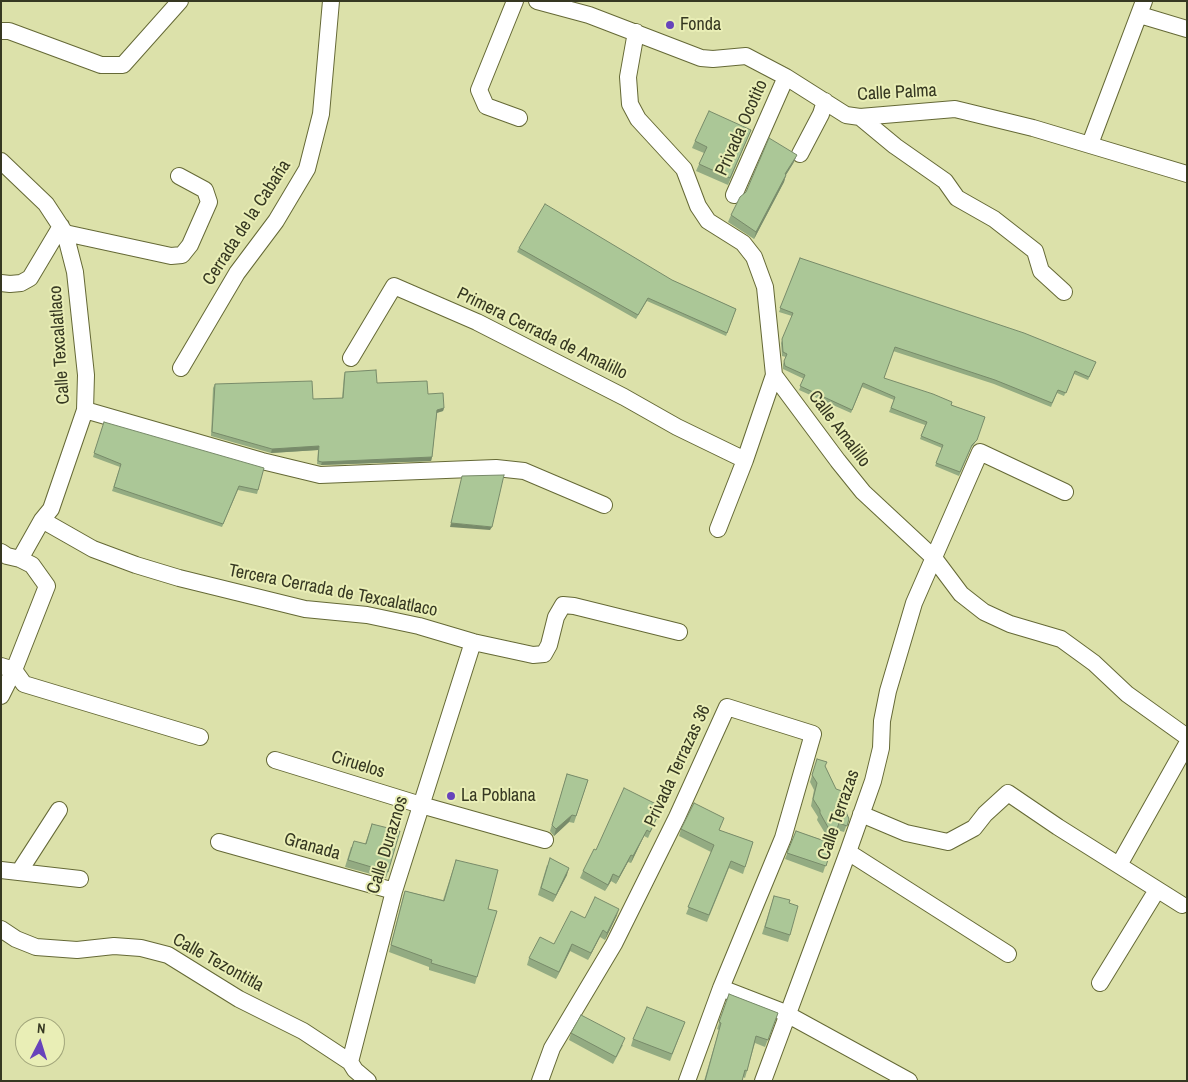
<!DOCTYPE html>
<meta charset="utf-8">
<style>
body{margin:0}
#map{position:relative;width:1188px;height:1082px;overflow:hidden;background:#dce1aa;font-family:"Archivo Narrow",sans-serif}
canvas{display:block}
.frame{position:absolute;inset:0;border:2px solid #363822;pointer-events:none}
.north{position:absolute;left:15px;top:1017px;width:50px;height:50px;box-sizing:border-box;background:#e9eeb6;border:1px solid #a1a57b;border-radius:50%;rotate:5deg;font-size:14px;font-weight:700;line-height:20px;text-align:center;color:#363822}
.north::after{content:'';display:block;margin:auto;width:18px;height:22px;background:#6743bb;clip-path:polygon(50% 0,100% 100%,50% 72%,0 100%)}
</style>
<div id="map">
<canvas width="1188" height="1082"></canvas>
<div class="frame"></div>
<div class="north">N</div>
</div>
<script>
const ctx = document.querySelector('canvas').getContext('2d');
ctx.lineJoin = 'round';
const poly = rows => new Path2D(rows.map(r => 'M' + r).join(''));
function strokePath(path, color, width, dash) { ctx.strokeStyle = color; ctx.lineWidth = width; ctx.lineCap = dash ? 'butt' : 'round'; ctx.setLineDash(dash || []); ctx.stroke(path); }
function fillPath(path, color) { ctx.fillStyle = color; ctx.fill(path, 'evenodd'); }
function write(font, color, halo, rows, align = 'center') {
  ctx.font = font + ' "Archivo Narrow",sans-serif'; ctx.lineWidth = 4; ctx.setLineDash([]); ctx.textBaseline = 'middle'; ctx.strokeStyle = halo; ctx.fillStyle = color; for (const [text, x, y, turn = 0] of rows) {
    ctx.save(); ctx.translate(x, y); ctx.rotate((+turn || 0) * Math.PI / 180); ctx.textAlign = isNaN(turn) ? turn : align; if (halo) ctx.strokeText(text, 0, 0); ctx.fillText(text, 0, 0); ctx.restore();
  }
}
const minor = poly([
 [515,1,479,90,486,106,519,118],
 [537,1,589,15,701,58,713,59,746,56,786,77,846,115,860,117,955,109,1033,128,1187,174],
 [1140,15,1187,29],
 [1,31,9,31,101,65,123,65,180,1],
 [636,32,628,77,630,104,638,119,684,169,698,206,708,221,743,243,754,257,765,287,774,375,838,461,863,492,934,558,961,594,984,612,1010,624,1061,639,1094,663,1127,694,1187,737],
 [860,117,895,146,945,181,957,198,994,219,1035,251,1041,271,1064,292],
 [1090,144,1144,1],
 [800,154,821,114,825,101],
 [1,161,46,204,65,233,75,272,86,375,85,410,51,509,42,520,20,559,32,565,47,586,14,670,1,696],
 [734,195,786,77],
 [65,233,171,256,182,255,190,245,209,202,205,190,179,176],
 [1,283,10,284,21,283,30,278,61,226],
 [351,358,394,286,477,322,624,397,677,427,745,460],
 [181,368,237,273,276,221,307,169,321,114,331,1],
 [85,410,262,461,320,475,496,468,524,471,604,505],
 [42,520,93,549,136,565,179,578,305,609,367,615,419,626,473,642,533,655,544,654,549,645,556,617,563,605,574,606,679,632],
 [718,529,745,460,774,375],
 [1,552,7,556,20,559],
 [1,666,14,670,24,684,200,737],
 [275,760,421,805,545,840],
 [861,814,906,833,948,842,974,828,985,814,1008,793,1058,827,1182,905],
 [219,842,394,891],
 [848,852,1008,954],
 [1119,865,1187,744],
 [1,870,80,879],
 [19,872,59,810],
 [1,929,16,939,36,947,77,950,114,946,141,948,168,955,239,999,303,1031,350,1062,355,1070,368,1081],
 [1100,983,1157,890],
 [721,988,783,1012,909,1081],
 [350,1062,394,891,473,642],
 [540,1081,552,1048,614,944,677,817,727,707,813,734,783,838,721,988,687,1081],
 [763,1081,848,852,873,781,881,748,882,721,888,691,914,603,980,452,1065,492]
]);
strokePath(minor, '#656936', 18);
strokePath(minor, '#fff', 16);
fillPath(poly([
 [751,130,728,185,696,171,704,153,692,148,695,141],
 [794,162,786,175,784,182,754,239,728,222,731,215],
 [519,248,672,280,736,309,726,336,647,301,636,319,517,252],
 [800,258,1096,362,1088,380,1074,374,1064,396,1057,393,1051,407,994,384,893,351,884,378,951,405,985,417,975,443,971,448,959,476,935,466,942,448,920,439,925,425,889,412,894,400,862,387,851,413,799,390,804,379,783,369,783,364,786,357,782,356,781,343,792,316,779,312],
 [345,372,377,383,428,394,444,408,443,411,437,413,432,457,431,461,321,465,317,464,318,450,271,453,211,436,213,388,215,384,313,399,342,398,344,375],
 [104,422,258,490,257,494,238,490,222,527,112,491,120,467,93,457],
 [817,759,825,766,840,798,849,819,844,832,837,830,823,873,785,859,796,831,831,843,817,820,818,817,811,806,814,790,810,782],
 [567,774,588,780,574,823,569,822,554,836,550,831],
 [659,813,648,838,644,836,631,863,628,862,616,884,611,881,605,891,580,878,583,871,596,850],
 [372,824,388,872,386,878,345,867,351,847,365,844],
 [681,829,719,830,753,842,743,874,729,868,707,922,686,914,711,852,679,836],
 [456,860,488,909,477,977,475,984,429,970,429,967,389,952,403,897,405,891,443,900],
 [547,865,567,875,553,902,538,895],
 [774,896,789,903,790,935,788,942,762,934],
 [617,915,605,940,600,937,588,960,570,951,556,979,527,965,529,958,554,944,585,918],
 [729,994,778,1013,765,1047,755,1043,745,1078,743,1077,742,1081,704,1081,719,1030,717,1029],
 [685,1022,670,1061,631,1046,633,1039],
 [571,1033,623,1045,613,1064,569,1040]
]), '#93ab82');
fillPath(poly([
 [797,155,794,162,782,181,785,174],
 [786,175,784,182,754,239,756,232],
 [444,408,443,411,436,413,437,410],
 [319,446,318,450,271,453,272,449],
 [432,457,431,461,321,465,322,462],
 [451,523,492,527,490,530,450,527],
 [572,815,569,822,554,836,556,829],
 [647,830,644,836,631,863,633,856],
 [631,855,628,862,616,884,619,877],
 [569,868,567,875,553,902,556,895],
 [613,874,611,881,605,891,608,885],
 [619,909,617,915,605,940,607,933],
 [603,930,600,937,588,960,591,953],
 [572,944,570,951,556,979,559,972]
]), '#788b6a');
const building = poly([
 [709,111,751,130,730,178,699,164,707,147,695,141,709,111],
 [769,138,797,155,785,174,786,175,756,232,731,215,740,197,746,192,769,138],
 [545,204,672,280,736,309,727,333,648,298,638,315,519,248,545,204],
 [800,258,1024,333,1096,362,1089,377,1075,371,1066,393,1058,390,1052,403,995,380,895,347,884,378,933,394,952,402,951,405,985,417,977,440,972,445,960,472,936,463,943,445,921,436,927,422,891,408,895,397,863,383,852,410,800,386,805,375,785,366,784,361,787,354,783,352,782,339,793,313,780,308,800,258],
 [376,370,377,383,427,381,428,394,443,393,444,408,437,410,432,457,322,462,318,461,319,446,272,449,212,432,215,384,312,381,313,399,343,398,345,372,376,370],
 [104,422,264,468,258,490,239,486,223,524,114,487,121,464,94,453,104,422],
 [504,475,492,527,451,523,462,476,504,475],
 [817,759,827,762,825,766,836,789,842,791,840,798,849,819,847,826,839,823,834,838,820,813,820,810,813,799,817,783,812,775,817,759],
 [567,774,588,780,576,816,572,815,556,829,552,825,567,774],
 [624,788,662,807,650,832,647,830,633,856,631,855,619,877,613,874,608,885,583,871,594,849,596,850,624,788],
 [694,803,724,818,719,830,753,842,745,867,731,861,709,915,688,907,714,845,681,829,694,803],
 [372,824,400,831,388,872,348,860,354,841,366,844,372,824],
 [796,831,833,844,826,866,787,853,796,831],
 [550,858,569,868,556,895,541,888,550,858],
 [456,860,498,870,488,909,497,911,477,977,431,963,432,960,391,945,405,891,444,901,456,860],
 [774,896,790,900,789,903,798,906,790,935,765,927,774,896],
 [595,897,619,909,607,933,603,930,591,953,572,944,559,972,529,958,540,937,554,944,571,911,585,918,595,897],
 [729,994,778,1013,768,1040,756,1036,747,1071,745,1070,742,1081,705,1081,721,1023,719,1022,729,994],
 [647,1007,685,1022,672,1054,633,1039,647,1007],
 [581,1015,625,1038,616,1057,571,1033,581,1015]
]);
fillPath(building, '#abc797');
strokePath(building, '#788b6a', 1);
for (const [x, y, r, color] of [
 [670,25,5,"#6743bb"],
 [451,796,5,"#6743bb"]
]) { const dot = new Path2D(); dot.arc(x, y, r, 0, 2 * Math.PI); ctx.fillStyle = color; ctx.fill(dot); strokePath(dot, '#e9eeb6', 2); }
write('18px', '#363822', '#e9eeb6', [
 ["Fonda",680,25],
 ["La Poblana",461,796]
], 'left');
write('18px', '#363822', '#e9eeb6', [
 ["Calle Palma",897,93,-3],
 ["Privada Ocotito",742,128,-66],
 ["Cerrada de la Cabaña",247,223,-57],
 ["Primera Cerrada de Amalillo",542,334,26],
 ["Calle Texcalatlaco",60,345,-94],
 ["Calle Amalillo",839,429,53],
 ["Tercera Cerrada de Texcalatlaco",333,591,11],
 ["Ciruelos",358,765,17],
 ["Privada Terrazas 36",678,766,-65],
 ["Calle Terrazas",839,815,-71],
 ["Calle Duraznos",388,845,-73],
 ["Granada",312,847,16],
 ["Calle Tezontitla",218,963,29]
]);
</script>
